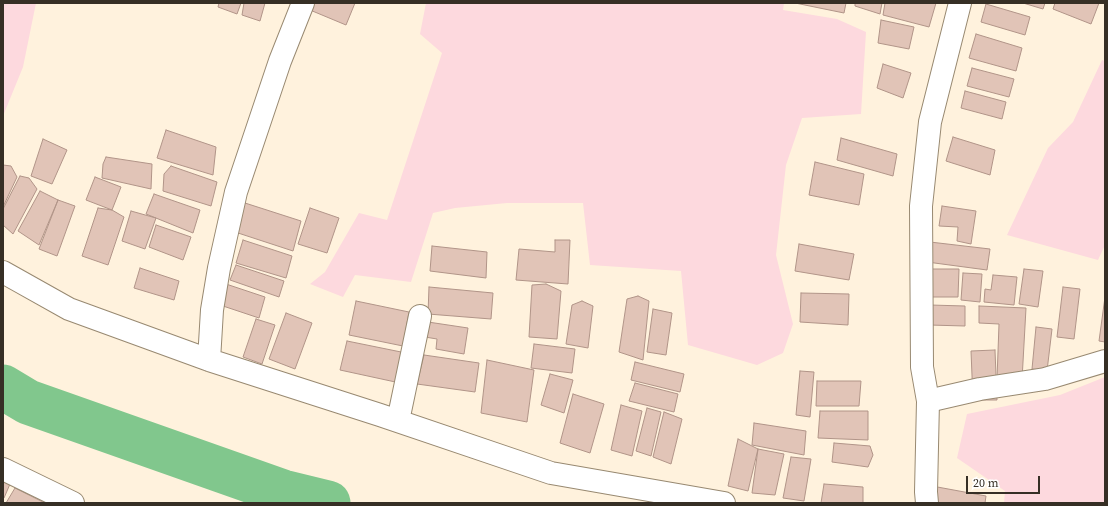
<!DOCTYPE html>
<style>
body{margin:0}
#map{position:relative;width:1108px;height:506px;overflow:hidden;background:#fff2dd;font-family:"Source Serif 4",serif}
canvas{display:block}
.frame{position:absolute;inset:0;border:4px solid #362f25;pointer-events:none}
.scale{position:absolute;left:966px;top:476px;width:74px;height:18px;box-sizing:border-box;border:2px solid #362f25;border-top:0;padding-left:5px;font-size:12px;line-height:14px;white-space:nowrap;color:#362f25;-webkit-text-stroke:3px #fff;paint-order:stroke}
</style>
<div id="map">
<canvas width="1108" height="506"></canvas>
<div class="frame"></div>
<div class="scale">20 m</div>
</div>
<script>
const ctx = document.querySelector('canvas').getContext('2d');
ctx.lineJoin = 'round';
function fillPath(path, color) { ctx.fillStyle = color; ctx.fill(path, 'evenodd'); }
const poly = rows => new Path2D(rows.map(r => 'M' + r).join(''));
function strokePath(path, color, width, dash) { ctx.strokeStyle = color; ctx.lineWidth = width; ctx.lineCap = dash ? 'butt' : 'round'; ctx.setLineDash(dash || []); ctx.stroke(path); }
fillPath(poly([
 [3,3,36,3,23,67,3,116],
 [426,3,784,3,783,10,837,19,866,32,861,114,802,118,786,165,776,255,793,324,783,353,757,365,688,345,681,271,590,265,583,203,507,203,455,208,433,213,411,282,355,275,343,297,310,284,325,272,359,213,387,220,442,53,420,34],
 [1102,60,1105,61,1105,245,1098,260,1007,235,1048,148,1073,122],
 [1105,377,1105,503,1004,503,1005,491,957,458,967,414,1060,395]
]), '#fdd9de');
strokePath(poly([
 [3,387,28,402,283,492,328,503]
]), '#81c78d', 45);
const building = poly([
 [219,3,241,3,237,14,218,7,219,3],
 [244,3,265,3,260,21,242,15,244,3],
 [313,3,355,3,346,25,310,10,313,3],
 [795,3,846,3,844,13,795,3],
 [855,3,882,3,880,14,855,6,855,3],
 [885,3,936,3,929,27,883,15,885,3],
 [1023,3,1045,3,1043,9,1023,3],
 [1055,3,1099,3,1091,24,1053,9,1055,3],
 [986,4,1030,17,1025,35,981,22,986,4],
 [881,20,914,27,909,49,878,43,881,20],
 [976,34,1022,48,1016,71,969,58,976,34],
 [883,64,911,73,903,98,877,88,883,64],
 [972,68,1014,79,1009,97,967,86,972,68],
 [965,91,1006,102,1002,119,961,108,965,91],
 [166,130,216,147,213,175,157,158,166,130],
 [953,137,995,150,990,175,946,161,953,137],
 [841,138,897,154,893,176,837,160,841,138],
 [43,139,67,150,52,184,31,176,43,139],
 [106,157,152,164,151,189,102,178,103,164,106,157],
 [815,162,864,174,859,205,809,195,815,162],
 [3,165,11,166,17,177,3,207,3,165],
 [171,166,217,182,211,206,163,191,164,174,171,166],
 [20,176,29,178,37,189,13,234,3,225,3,209,20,176],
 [95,177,121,187,112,210,86,200,95,177],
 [40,191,58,200,39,245,18,231,40,191],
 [154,194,200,210,193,233,146,214,154,194],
 [58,200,75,206,57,256,39,249,58,200],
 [245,203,301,221,293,251,235,232,245,203],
 [942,206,976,211,971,244,957,241,958,227,939,226,942,206],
 [98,208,112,210,124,217,108,265,82,256,98,208],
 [310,208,339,218,327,253,298,244,310,208],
 [131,211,156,218,145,249,122,241,131,211],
 [156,225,191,237,183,260,149,247,156,225],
 [243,240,292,256,286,278,236,263,243,240],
 [555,240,570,240,568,284,516,280,519,249,555,252,555,240],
 [930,242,990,249,987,270,927,262,930,242],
 [799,244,854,254,849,280,795,271,799,244],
 [432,246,487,252,486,278,430,271,432,246],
 [236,265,284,281,279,297,230,280,236,265],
 [140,268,179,281,174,300,134,288,140,268],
 [930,269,959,269,958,297,929,297,930,269],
 [1024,269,1043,271,1038,307,1019,304,1024,269],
 [963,273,982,274,980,302,961,300,963,273],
 [993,275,1017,277,1014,305,984,302,985,289,991,290,993,275],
 [226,284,265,297,259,318,220,305,226,284],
 [546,284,561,291,557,339,529,337,532,285,546,284],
 [429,287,493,293,491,319,428,314,429,287],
 [1063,287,1080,289,1074,339,1057,337,1063,287],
 [801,293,849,294,848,325,800,322,801,293],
 [638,296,649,301,643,360,619,352,627,299,638,296],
 [1105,297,1105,342,1099,341,1105,297],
 [356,301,409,312,403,346,349,335,356,301],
 [582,301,593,306,588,348,566,344,572,305,582,301],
 [930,305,965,306,965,326,929,325,930,305],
 [979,306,1026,308,1022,380,997,379,999,324,979,323,979,306],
 [653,309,672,313,666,355,647,352,653,309],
 [286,313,312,323,295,369,269,359,286,313],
 [256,319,275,325,262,364,243,357,256,319],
 [428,322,468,328,464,354,436,349,437,339,425,337,428,322],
 [1036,327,1052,329,1047,371,1032,369,1036,327],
 [347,341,406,353,400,383,340,370,347,341],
 [534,344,575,349,572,373,531,368,534,344],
 [995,350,997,400,973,400,971,351,995,350],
 [424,355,479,363,475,392,417,384,424,355],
 [487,360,534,370,527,422,481,413,487,360],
 [635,362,684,374,680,392,631,380,635,362],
 [800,371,814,372,810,417,796,415,800,371],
 [550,374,573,380,564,413,541,405,550,374],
 [817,381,861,381,859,406,816,406,817,381],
 [635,383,678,394,674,412,629,401,635,383],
 [573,394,604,404,590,453,560,443,573,394],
 [621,405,642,411,632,456,611,450,621,405],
 [647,408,661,412,651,456,636,451,647,408],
 [820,411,868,411,868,440,818,438,820,411],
 [664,412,682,419,671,464,653,457,664,412],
 [754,423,806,431,804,455,752,445,754,423],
 [738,439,758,449,748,491,728,486,738,439],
 [834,443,870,446,873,455,868,467,832,462,834,443],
 [758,449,784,454,775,495,752,493,758,449],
 [791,457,811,459,804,501,783,498,791,457],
 [3,481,10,484,4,498,3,498,3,481],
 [824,484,863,487,863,503,821,503,824,484],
 [932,486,986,496,985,503,935,503,932,486],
 [15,488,45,503,6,503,15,488]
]);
fillPath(building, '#e1c4b7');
strokePath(building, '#b19488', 1);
const street = poly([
 [3,272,69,309,209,360,380,415,551,473,724,503],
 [209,360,212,310,219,268,236,192,280,61,303,3],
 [928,401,980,389,1045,379,1105,361],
 [398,421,420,316],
 [3,469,73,503]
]);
const secondary = poly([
 [927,503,926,492,928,401,922,367,921,206,930,122,960,3]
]);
strokePath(street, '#988971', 24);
strokePath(secondary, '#988971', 24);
strokePath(street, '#fff', 22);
strokePath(secondary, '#fff', 22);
</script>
